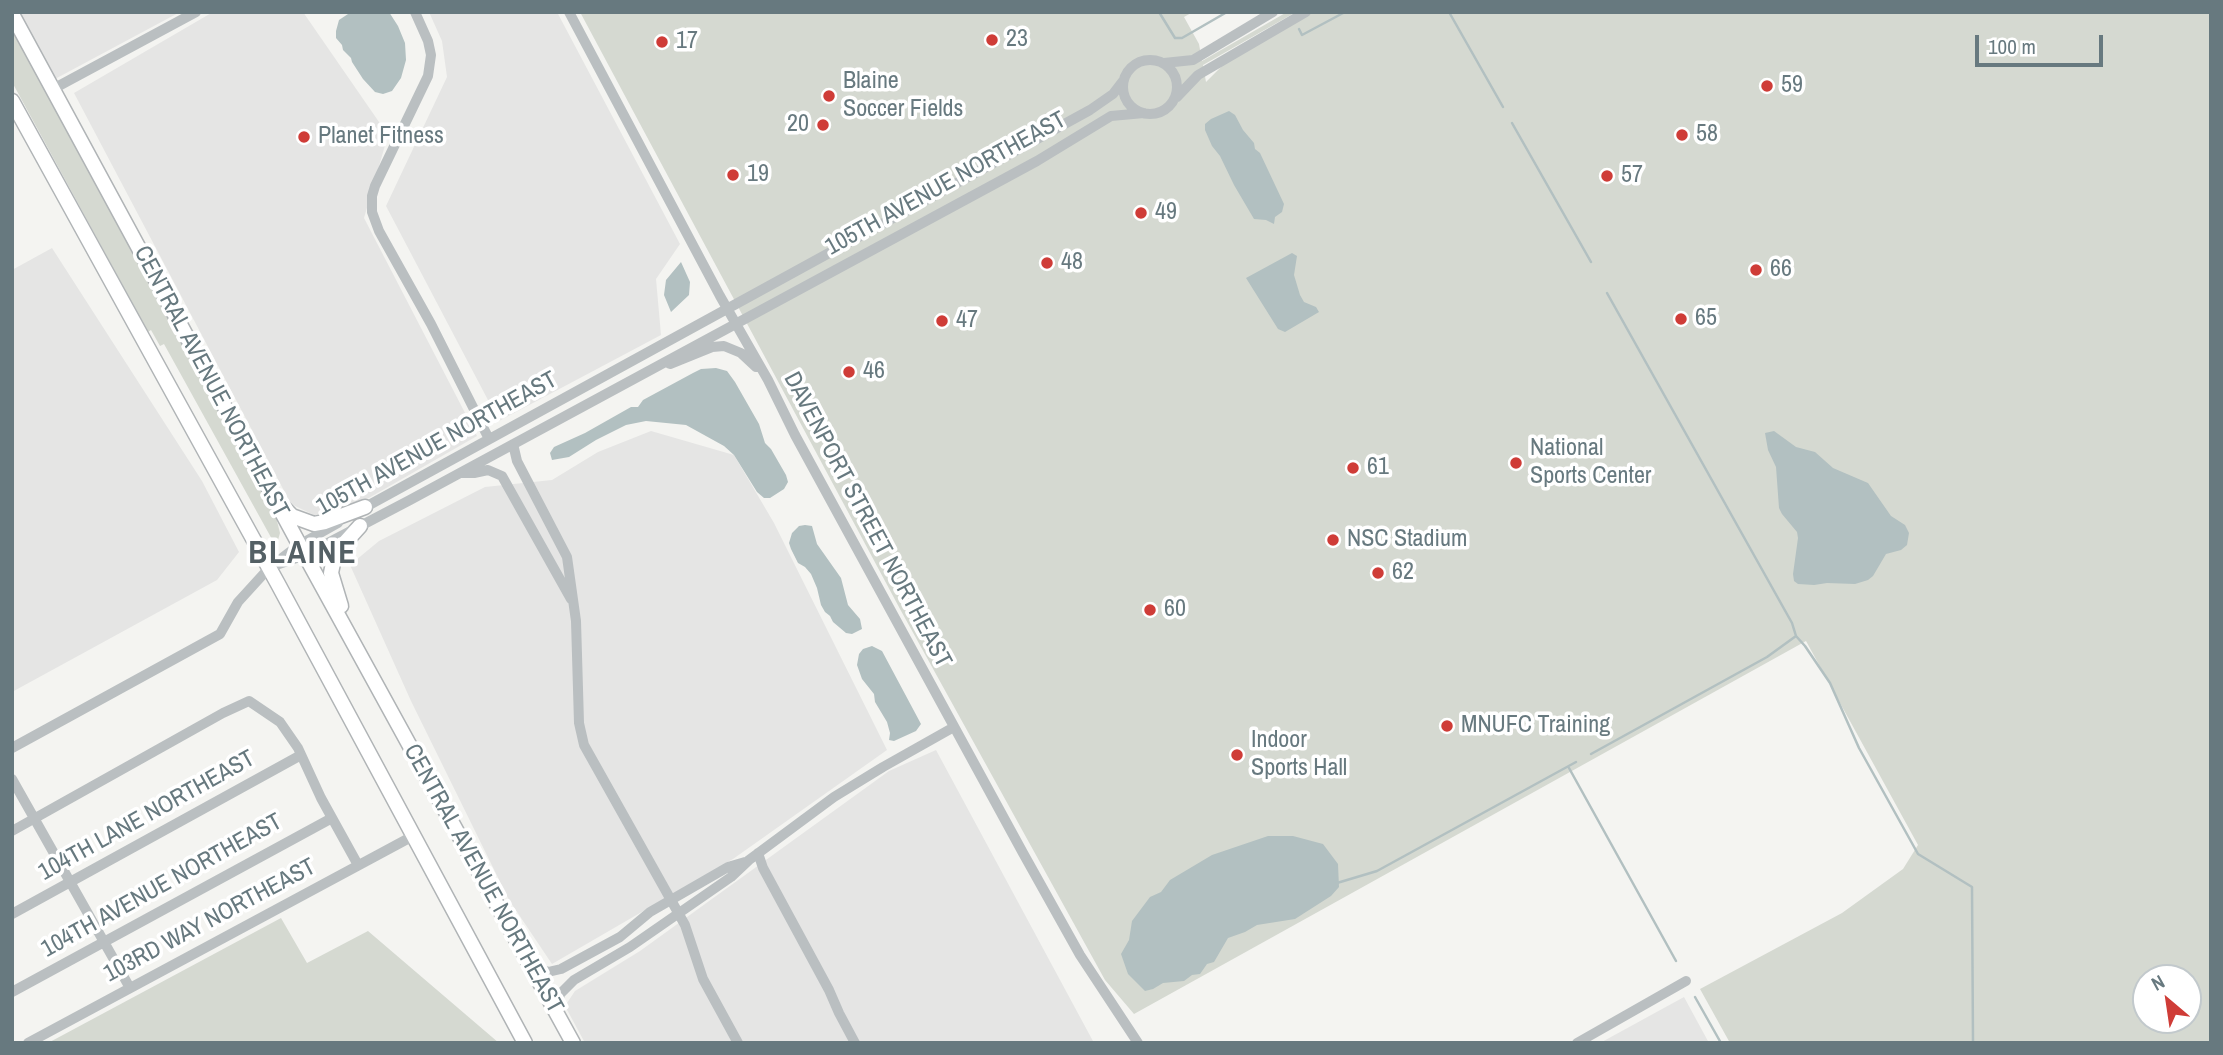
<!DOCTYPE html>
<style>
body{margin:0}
#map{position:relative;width:2223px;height:1055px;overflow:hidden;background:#f4f4f1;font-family:"Archivo Narrow",sans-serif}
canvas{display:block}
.frame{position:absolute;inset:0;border:14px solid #67797f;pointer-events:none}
.north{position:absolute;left:2132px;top:964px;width:70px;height:70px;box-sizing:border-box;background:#fff;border:2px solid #c2c9cc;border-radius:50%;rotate:331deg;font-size:19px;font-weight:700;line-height:28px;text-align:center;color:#67797f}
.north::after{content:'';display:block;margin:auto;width:24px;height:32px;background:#cf3c37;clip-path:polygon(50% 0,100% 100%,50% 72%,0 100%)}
.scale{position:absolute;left:1975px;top:35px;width:128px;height:32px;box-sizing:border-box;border:4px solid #67797f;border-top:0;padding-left:9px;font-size:21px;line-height:24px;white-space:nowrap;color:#67797f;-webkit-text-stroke:5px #fff;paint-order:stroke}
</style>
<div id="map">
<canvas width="2223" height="1055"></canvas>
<div class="frame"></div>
<div class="north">N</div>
<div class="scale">100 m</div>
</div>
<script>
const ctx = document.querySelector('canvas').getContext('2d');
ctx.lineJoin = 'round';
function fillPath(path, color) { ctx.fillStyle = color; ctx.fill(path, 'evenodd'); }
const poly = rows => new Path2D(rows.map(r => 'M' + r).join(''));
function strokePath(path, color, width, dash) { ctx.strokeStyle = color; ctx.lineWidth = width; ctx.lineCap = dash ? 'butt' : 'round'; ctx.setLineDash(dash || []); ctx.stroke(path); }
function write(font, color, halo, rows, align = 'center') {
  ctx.font = font + ' "Archivo Narrow",sans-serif'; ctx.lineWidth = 7; ctx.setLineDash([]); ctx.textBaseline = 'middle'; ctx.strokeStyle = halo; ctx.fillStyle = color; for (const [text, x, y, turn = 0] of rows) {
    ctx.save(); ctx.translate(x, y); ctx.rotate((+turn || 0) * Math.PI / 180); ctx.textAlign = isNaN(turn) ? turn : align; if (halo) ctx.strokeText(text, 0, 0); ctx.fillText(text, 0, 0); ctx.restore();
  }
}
fillPath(poly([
 [20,12,180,12,55,79],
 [213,12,303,12,388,135,364,218,477,436,367,499,316,516,291,504,74,93],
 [429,12,557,12,680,244,656,279,661,335,499,421,386,206,447,77,442,41],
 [52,248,202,481,239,552,217,580,12,692,12,270],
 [651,431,734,455,774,523,887,750,733,859,552,964,509,900,411,701,350,565,379,541,485,487,552,480,598,452],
 [936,750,1094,1043,585,1043,565,1006,575,991,640,951,889,771],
 [1684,997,1709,1043,1600,1043]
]), '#e5e5e4');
fillPath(poly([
 [580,12,1193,12,1184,17,1199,44,1202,61,1287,12,1296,12,1203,65,1206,82,1236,52,1306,12,2211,12,2211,1043,1730,1043,1700,989,1842,913,1903,869,1918,845,1806,641,1134,1014,1105,980,900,609],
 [2146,978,2188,978,2188,1020,2146,1020],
 [12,29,275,513,280,533,278,540,273,541,164,344,160,346,151,330,148,332,12,82],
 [281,918,307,963,368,931,499,1043,48,1043]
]), '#d5d9d1');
fillPath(poly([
 [351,12,389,12,398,26,405,43,406,60,401,78,392,91,383,94,375,92,363,79,352,62,351,58,343,50,342,45,336,38,336,31,339,20],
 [1229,111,1235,115,1243,130,1254,143,1255,149,1260,153,1284,204,1282,212,1275,217,1274,224,1266,220,1254,219,1234,185,1220,156,1212,146,1205,130,1205,124,1211,119],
 [1292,253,1297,256,1294,275,1300,295,1304,302,1316,307,1319,312,1285,332,1278,329,1246,278],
 [681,262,690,282,689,295,671,312,664,295,666,280],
 [716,368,727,371,735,382,759,424,765,443,771,449,786,475,788,482,784,489,770,498,764,498,757,492,734,455,724,446,686,425,646,421,626,425,596,440,569,457,552,460,550,453,554,447,585,433,631,407,638,407,643,400,693,373,701,369],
 [1774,431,1796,447,1815,452,1833,468,1868,483,1891,516,1905,525,1909,533,1907,545,1901,550,1886,554,1873,576,1868,580,1855,584,1827,583,1814,585,1798,584,1794,581,1793,574,1798,538,1797,532,1782,514,1779,508,1776,467,1768,450,1765,433],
 [805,525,812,526,817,544,841,578,848,605,860,619,862,629,852,634,846,633,833,622,830,616,825,612,821,605,817,588,811,574,805,567,798,563,791,549,789,543,792,533,799,526],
 [872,646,882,651,921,724,916,731,894,741,889,740,890,733,887,722,875,702,874,694,862,679,857,665,859,654,863,649],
 [1268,836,1293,836,1323,844,1338,864,1339,887,1331,896,1295,919,1257,925,1245,932,1228,938,1214,962,1207,964,1200,974,1192,975,1184,981,1163,983,1153,989,1145,991,1128,974,1121,954,1129,940,1132,921,1150,897,1161,892,1170,880,1212,855]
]), '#b2c0c1');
strokePath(poly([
 [1159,12,1175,38,1182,38,1227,12],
 [1449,12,1503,107],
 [1299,29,1302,35,1345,12],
 [1512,123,1591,262],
 [1796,636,1805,646,1830,683,1859,748,1918,854,1972,887,1973,1043],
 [1591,754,1767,657,1796,636,1792,623,1607,293],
 [1569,768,1676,961],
 [1337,883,1377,871,1576,762],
 [1695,997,1721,1043]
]), '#b2c0c1', 2.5);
const highway = poly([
 [12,14,305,555,573,1043],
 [12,101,278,584,525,1043],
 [283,507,292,516,314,524,325,522,365,507],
 [341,606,331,573,333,563,341,547,360,526]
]);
strokePath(highway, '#b0b4b6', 17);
strokePath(poly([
 [415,12,428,41,431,55,428,76,375,186,372,196,372,212,379,231,431,324,489,439],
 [569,12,720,296,768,380,795,435,1023,853,1080,955,1138,1043],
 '1123 87a27 27 0 1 1 54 0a27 27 0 1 1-54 0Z',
 [1164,63,1193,60,1273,12],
 [53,89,196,12],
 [1177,97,1198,75,1306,12],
 [670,364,712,347,724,346,741,353,756,367],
 [513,444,517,461,567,557,576,621,579,723,584,745,685,925,703,979,738,1043],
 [461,473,474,473,488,470,502,476,571,599],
 [360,510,1090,110,1113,94,1123,81],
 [279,564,305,555,410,500,1037,161,1111,116,1144,113],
 [12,748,220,634,238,602,269,568,299,545,338,523],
 [12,779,130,988],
 [12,831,223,713,249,701,280,722,298,748,321,798,358,865],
 [758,853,763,868,829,990,839,1013,855,1043],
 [12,914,301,755],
 [530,965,548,972,561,969,620,937,650,912,728,867,745,862],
 [12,992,332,818],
 [556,1011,560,994,574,980,630,947,731,877,749,860,834,797,883,767,954,727],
 [28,1043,413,836],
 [1577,1043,1686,981]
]), '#babfc1', 10);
strokePath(highway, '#fff', 14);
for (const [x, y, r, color] of [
 [992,40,7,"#cf3c37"],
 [662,42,7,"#cf3c37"],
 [1767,86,7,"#cf3c37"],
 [829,96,7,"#cf3c37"],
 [823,125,7,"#cf3c37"],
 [1682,135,7,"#cf3c37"],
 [304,137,7,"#cf3c37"],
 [733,175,7,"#cf3c37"],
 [1607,176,7,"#cf3c37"],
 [1141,213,7,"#cf3c37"],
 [1047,263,7,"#cf3c37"],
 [1756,270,7,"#cf3c37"],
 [1681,319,7,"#cf3c37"],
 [942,321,7,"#cf3c37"],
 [849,372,7,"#cf3c37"],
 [1516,463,7,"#cf3c37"],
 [1353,468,7,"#cf3c37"],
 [1333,540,7,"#cf3c37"],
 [1378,573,7,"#cf3c37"],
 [1150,610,7,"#cf3c37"],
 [1447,726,7,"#cf3c37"],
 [1237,755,7,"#cf3c37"]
]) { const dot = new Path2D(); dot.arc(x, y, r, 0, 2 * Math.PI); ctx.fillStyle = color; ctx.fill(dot); strokePath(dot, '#fff', 2.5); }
write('24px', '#67797f', '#fff', [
 ["23",1006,40],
 ["17",676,42],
 ["Blaine",843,82],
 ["Soccer Fields",843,110],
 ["59",1781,86],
 ["20",809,125,"right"],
 ["58",1696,135],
 ["Planet Fitness",318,137],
 ["19",747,175],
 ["57",1621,176],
 ["49",1155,213],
 ["48",1061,263],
 ["66",1770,270],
 ["65",1695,319],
 ["47",956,321],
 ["46",863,372],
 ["National",1530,449],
 ["Sports Center",1530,477],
 ["61",1367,468],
 ["NSC Stadium",1347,540],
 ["62",1392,573],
 ["60",1164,610],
 ["MNUFC Training",1461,726],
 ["Indoor",1251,741],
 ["Sports Hall",1251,769]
], 'left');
write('24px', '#67797f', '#fff', [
 ["105TH AVENUE NORTHEAST",946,184,-29],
 ["CENTRAL AVENUE NORTHEAST",211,382,62],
 ["105TH AVENUE NORTHEAST",437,444,-29],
 ["DAVENPORT STREET NORTHEAST",867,520,62],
 ["104TH LANE NORTHEAST",147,816,-29],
 ["CENTRAL AVENUE NORTHEAST",483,879,61],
 ["104TH AVENUE NORTHEAST",162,886,-29],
 ["103RD WAY NORTHEAST",210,921,-28]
]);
ctx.letterSpacing = '2px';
write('bold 32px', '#546065', '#fff', [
 ["BLAINE",303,554]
]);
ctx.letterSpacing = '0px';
</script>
